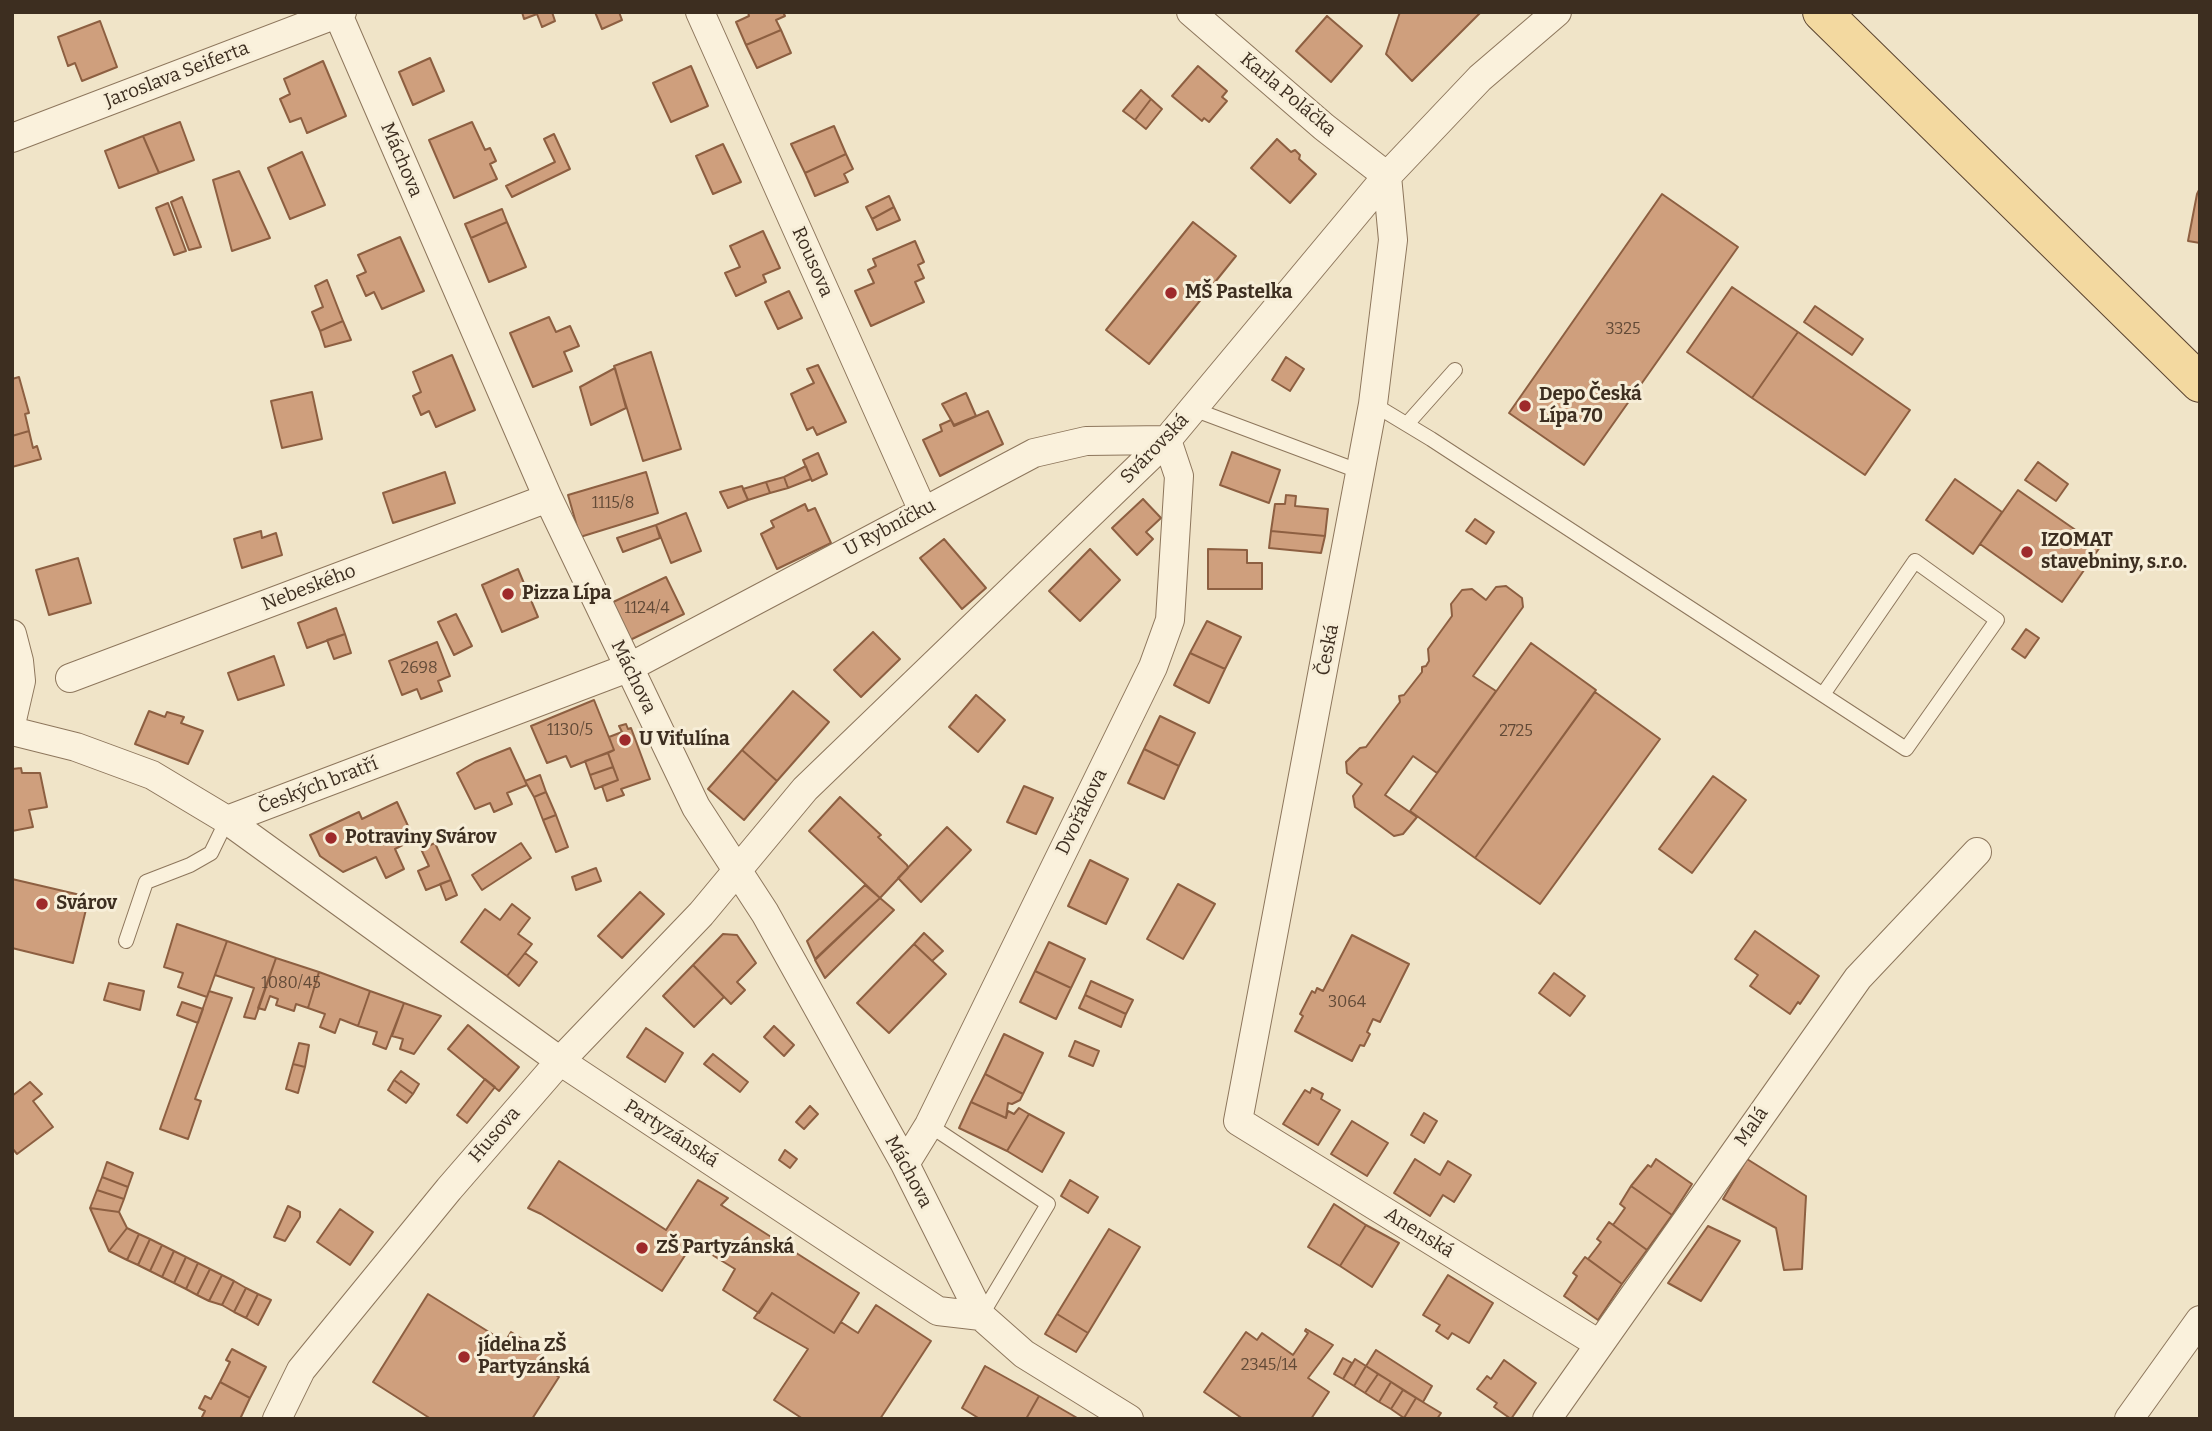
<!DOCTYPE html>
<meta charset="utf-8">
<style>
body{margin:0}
#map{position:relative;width:2212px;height:1431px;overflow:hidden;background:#f0e4c8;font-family:Bitter,serif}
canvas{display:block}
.frame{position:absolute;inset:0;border:14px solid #3d2e20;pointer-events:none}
</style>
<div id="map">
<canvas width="2212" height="1431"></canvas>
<div class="frame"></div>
</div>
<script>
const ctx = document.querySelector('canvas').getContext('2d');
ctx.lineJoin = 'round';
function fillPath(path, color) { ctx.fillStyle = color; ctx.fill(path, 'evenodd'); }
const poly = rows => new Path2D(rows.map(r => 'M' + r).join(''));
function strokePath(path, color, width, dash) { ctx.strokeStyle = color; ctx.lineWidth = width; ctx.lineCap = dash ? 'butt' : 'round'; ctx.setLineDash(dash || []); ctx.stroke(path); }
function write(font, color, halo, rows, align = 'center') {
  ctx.font = font + ' Bitter,serif'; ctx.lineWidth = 6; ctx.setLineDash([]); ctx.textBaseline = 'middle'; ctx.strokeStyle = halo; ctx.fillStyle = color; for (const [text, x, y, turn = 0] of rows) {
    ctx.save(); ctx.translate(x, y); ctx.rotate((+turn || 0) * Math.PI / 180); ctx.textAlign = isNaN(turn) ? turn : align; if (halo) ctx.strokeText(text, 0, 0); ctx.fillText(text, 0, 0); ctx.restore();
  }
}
const building = poly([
 [522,12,552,12,555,21,542,27,537,14,524,19,522,12],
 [595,12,619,12,622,20,602,29,595,12],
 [748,12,783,12,785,16,776,20,781,30,746,45,736,22,749,16,748,12],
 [1400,12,1481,12,1412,81,1386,54,1400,12],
 [1327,16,1362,46,1331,82,1296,51,1327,16],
 [100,21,117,67,82,81,75,63,68,66,58,37,100,21],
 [781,30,791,53,757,68,746,45,781,30],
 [430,58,444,91,413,105,399,72,430,58],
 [323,61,346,116,307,133,301,118,290,122,280,99,290,94,284,79,323,61],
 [691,66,708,106,671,122,653,83,691,66],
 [1198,66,1227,91,1222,97,1227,101,1209,122,1204,118,1202,121,1172,96,1198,66],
 [1141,90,1151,99,1135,120,1123,111,1141,90],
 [1151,99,1162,109,1146,129,1135,120,1151,99],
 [180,122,194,160,159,173,143,136,180,122],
 [472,122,485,150,490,148,496,161,490,164,497,179,454,198,429,140,472,122],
 [834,126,846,154,805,173,791,144,834,126],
 [554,134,570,169,512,197,506,186,555,162,544,139,554,134],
 [143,136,159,173,119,188,105,151,143,136],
 [1277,139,1291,152,1295,150,1300,155,1299,159,1316,174,1290,203,1251,168,1277,139],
 [723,144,741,182,713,194,696,156,723,144],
 [302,152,325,205,290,219,268,168,302,152],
 [846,154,853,169,844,174,848,182,815,196,805,173,846,154],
 [239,171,270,238,232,251,213,180,239,171],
 [2200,188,2200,243,2188,241,2197,194,2200,188],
 [1662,194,1738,247,1584,465,1509,413,1662,194],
 [889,196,894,207,872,219,866,207,889,196],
 [182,197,201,247,189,250,171,202,182,197],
 [168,203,186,251,174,255,156,208,168,203],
 [894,207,900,220,877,230,872,219,894,207],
 [502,209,507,222,471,238,465,224,502,209],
 [507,222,526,267,489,282,471,238,507,222],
 [1193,222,1236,256,1149,364,1106,330,1193,222],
 [763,231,780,268,763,275,766,282,736,296,725,273,740,267,730,246,763,231],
 [400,237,424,291,382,309,374,292,366,296,357,276,366,272,358,255,400,237],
 [915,241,924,262,918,265,924,278,915,282,924,302,871,326,855,291,874,283,868,270,876,266,873,259,915,241],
 [327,280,343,321,320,331,312,312,323,307,315,286,327,280],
 [1732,287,1798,332,1752,398,1687,352,1732,287],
 [789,291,802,318,778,329,765,302,789,291],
 [1815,306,1863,339,1852,355,1804,322,1815,306],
 [549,317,556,332,570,326,579,346,564,352,572,371,533,387,510,333,549,317],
 [343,321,351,340,325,347,320,331,343,321],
 [1798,332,1910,410,1865,475,1752,398,1798,332],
 [651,352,681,449,643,461,614,366,651,352],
 [452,355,475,410,436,427,429,411,421,415,413,396,421,392,413,372,452,355],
 [1286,357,1304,369,1290,391,1272,380,1286,357],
 [818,365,846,422,817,435,813,427,807,430,791,394,814,383,807,369,818,365],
 [615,368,626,408,591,425,580,387,615,368],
 [19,377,29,413,25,414,29,431,12,436,12,379,19,377],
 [312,392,322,439,282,448,271,401,312,392],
 [966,393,976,416,954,425,942,404,966,393],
 [988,411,1003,444,940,476,923,440,942,431,940,425,951,420,954,426,988,411],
 [29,431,33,448,37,446,41,459,12,467,12,436,29,431],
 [1232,452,1280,470,1269,503,1220,485,1232,452],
 [818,453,827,474,812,481,803,460,818,453],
 [2038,462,2068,484,2056,501,2025,480,2038,462],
 [806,466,811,479,788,488,784,477,806,466],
 [445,472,455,503,393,523,383,493,445,472],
 [646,472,658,513,580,537,568,495,646,472],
 [784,477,788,488,770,493,766,482,784,477],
 [1955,479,2002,512,1973,554,1926,520,1955,479],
 [766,482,770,493,748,500,743,489,766,482],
 [742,486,748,500,728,508,720,492,742,486],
 [2018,490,2100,547,2062,602,1980,544,2018,490],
 [1286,495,1296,496,1295,506,1328,509,1325,536,1271,531,1275,504,1285,504,1286,495],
 [1143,499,1161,518,1146,532,1153,539,1137,555,1112,528,1143,499],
 [805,504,808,511,815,508,831,543,777,569,761,534,774,527,771,521,805,504],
 [686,513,701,551,671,563,656,525,686,513],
 [1475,519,1494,532,1486,544,1466,531,1475,519],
 [656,525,660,538,623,552,617,538,656,525],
 [261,531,262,538,276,533,282,555,242,568,234,539,261,531],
 [1271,531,1325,536,1321,553,1269,548,1271,531],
 [944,539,986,588,962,609,920,558,944,539],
 [1090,549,1120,580,1080,621,1049,591,1090,549],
 [1208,549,1247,550,1247,563,1262,563,1262,589,1208,589,1208,549],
 [78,558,91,603,49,615,36,570,78,558],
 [518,569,538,617,502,632,482,585,518,569],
 [666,577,684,614,628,641,609,604,666,577],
 [1506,586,1522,598,1523,607,1473,676,1496,691,1437,773,1413,756,1385,795,1417,817,1403,834,1394,836,1355,807,1353,796,1362,784,1347,773,1346,762,1360,748,1366,747,1400,702,1399,696,1404,695,1422,672,1422,667,1426,666,1429,661,1428,649,1452,616,1451,604,1462,590,1472,589,1486,600,1496,587,1506,586],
 [336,608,345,634,307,648,298,623,336,608],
 [456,614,472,646,454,655,438,622,456,614],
 [1207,621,1241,637,1225,669,1190,653,1207,621],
 [2026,629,2039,638,2025,658,2012,649,2026,629],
 [873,632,900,659,861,697,834,670,873,632],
 [345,634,351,653,334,659,327,640,345,634],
 [437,642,450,676,438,681,442,691,421,699,417,689,402,695,389,661,437,642],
 [1531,643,1596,690,1475,858,1410,811,1531,643],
 [1190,653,1225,669,1209,703,1174,685,1190,653],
 [274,656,284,685,238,700,228,673,274,656],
 [793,691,829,722,777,781,742,750,793,691],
 [1595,692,1660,739,1540,904,1475,858,1595,692],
 [976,695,1005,720,978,752,949,727,976,695],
 [594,700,614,750,571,767,566,756,547,763,531,726,594,700],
 [149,711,165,717,167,712,184,717,181,723,203,731,188,764,135,744,149,711],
 [1160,716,1195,733,1179,766,1144,749,1160,716],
 [626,724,628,729,631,728,650,779,621,789,624,795,607,801,602,786,618,780,608,753,614,750,609,737,622,732,619,726,626,724],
 [510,748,527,785,507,793,512,804,494,812,490,803,475,809,457,773,475,762,510,748],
 [1144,749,1179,766,1164,799,1128,783,1144,749],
 [742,750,777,781,744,820,708,789,742,750],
 [608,753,613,767,590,775,585,761,608,753],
 [613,767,618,780,595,789,590,775,613,767],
 [21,768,22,773,40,773,47,807,29,810,33,827,12,831,12,769,21,768],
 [540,775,546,792,534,797,525,781,540,775],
 [1713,776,1746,800,1692,873,1659,849,1713,776],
 [1024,786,1053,798,1036,834,1007,822,1024,786],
 [546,792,556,815,543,820,534,797,546,792],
 [840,797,881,835,878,837,907,865,908,868,880,898,809,831,840,797],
 [397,802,414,839,395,849,404,869,386,878,376,857,343,872,320,856,310,835,359,812,362,819,397,802],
 [556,815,568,847,556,852,543,820,556,815],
 [947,827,971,850,921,902,898,878,947,827],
 [435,843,451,880,426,890,418,871,429,866,421,849,435,843],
 [521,843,531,858,482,890,472,875,521,843],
 [1090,860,1128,879,1106,924,1068,906,1090,860],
 [596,868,601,881,576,890,572,877,596,868],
 [12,879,89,897,73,963,12,948,12,879],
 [451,880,457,895,446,900,440,884,451,880],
 [1178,884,1215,904,1183,959,1147,939,1178,884],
 [865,885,880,898,815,959,807,941,865,885],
 [640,892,664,914,622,958,598,936,640,892],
 [880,898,894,910,825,978,815,960,880,898],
 [512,904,530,918,518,934,532,944,507,976,461,942,485,909,500,920,512,904],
 [177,924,227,941,207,997,178,987,183,973,164,967,177,924],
 [1755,931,1819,976,1800,1004,1798,1002,1790,1014,1750,986,1758,975,1735,959,1755,931],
 [924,933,943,951,932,961,914,944,924,933],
 [723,934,737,935,756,963,737,982,745,990,731,1004,693,965,723,934],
 [1352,935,1409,964,1380,1022,1373,1019,1367,1032,1370,1034,1364,1046,1360,1045,1352,1061,1295,1031,1303,1016,1300,1014,1312,991,1315,993,1317,988,1323,991,1352,935],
 [227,941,276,958,255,1019,244,1017,254,988,215,975,227,941],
 [1049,942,1085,959,1071,988,1035,971,1049,942],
 [914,944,946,974,889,1033,857,1003,914,944],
 [525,953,537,962,519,986,507,976,525,953],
 [276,958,319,972,308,1008,296,1004,294,1011,276,1005,278,999,270,996,265,1010,258,1008,276,958],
 [693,965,724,997,694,1027,663,996,693,965],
 [1035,971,1071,988,1056,1019,1020,1002,1035,971],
 [319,972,370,991,358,1026,340,1019,335,1033,320,1027,325,1014,308,1008,319,972],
 [1554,973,1585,996,1570,1016,1539,993,1554,973],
 [1091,981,1133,1000,1126,1014,1085,995,1091,981],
 [109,983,144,991,140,1010,104,1000,109,983],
 [209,991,232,998,195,1099,201,1101,188,1139,160,1129,209,991],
 [370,991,404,1003,386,1049,373,1044,377,1032,358,1026,370,991],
 [1085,995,1126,1014,1121,1027,1079,1008,1085,995],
 [182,1002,203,1009,198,1023,177,1015,182,1002],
 [404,1003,441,1016,414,1054,400,1049,403,1039,392,1036,404,1003],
 [468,1025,519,1067,499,1091,448,1049,468,1025],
 [774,1026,794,1045,784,1056,764,1037,774,1026],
 [646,1028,683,1053,665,1082,627,1057,646,1028],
 [1004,1034,1043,1053,1023,1094,985,1074,1004,1034],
 [1075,1041,1099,1051,1093,1066,1069,1056,1075,1041],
 [299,1043,309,1045,305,1067,293,1064,299,1043],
 [713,1054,748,1082,740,1092,704,1064,713,1054],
 [293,1064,305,1067,298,1093,286,1089,293,1064],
 [401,1071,419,1084,413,1094,394,1080,401,1071],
 [985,1074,1023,1094,1020,1100,1012,1104,1008,1103,1006,1118,971,1102,985,1074],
 [485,1079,495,1087,467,1123,457,1115,485,1079],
 [394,1080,413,1094,406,1103,388,1090,394,1080],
 [30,1082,42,1094,33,1101,53,1127,17,1154,12,1148,12,1096,30,1082],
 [1312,1088,1323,1094,1321,1099,1340,1110,1318,1145,1283,1124,1305,1090,1310,1093,1312,1088],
 [971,1102,1006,1118,1008,1111,1014,1114,1019,1108,1029,1114,1007,1151,959,1128,971,1102],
 [810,1106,818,1114,804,1129,796,1122,810,1106],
 [1424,1113,1437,1121,1424,1143,1411,1135,1424,1113],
 [1029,1114,1064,1133,1042,1172,1007,1151,1029,1114],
 [1352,1121,1388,1143,1367,1176,1331,1154,1352,1121],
 [785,1150,797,1159,790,1168,779,1160,785,1150],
 [1415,1159,1440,1175,1448,1161,1471,1175,1454,1202,1443,1195,1430,1216,1394,1193,1415,1159],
 [1656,1159,1692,1184,1672,1215,1631,1186,1648,1165,1651,1167,1656,1159],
 [1747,1159,1806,1196,1802,1269,1784,1270,1776,1228,1723,1199,1747,1159],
 [559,1161,666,1230,698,1180,728,1198,721,1205,859,1293,834,1333,772,1293,759,1313,723,1290,735,1269,693,1243,662,1291,541,1214,528,1208,559,1161],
 [107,1162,133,1173,128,1187,102,1177,107,1162],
 [102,1177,128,1187,124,1199,97,1190,102,1177],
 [1070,1180,1098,1197,1088,1213,1061,1196,1070,1180],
 [1631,1186,1672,1215,1647,1250,1613,1225,1625,1208,1620,1204,1631,1186],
 [97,1190,124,1199,119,1212,90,1208,97,1190],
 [1334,1204,1366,1225,1340,1266,1308,1247,1334,1204],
 [288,1206,300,1212,300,1217,285,1241,274,1237,288,1206],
 [90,1208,119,1212,127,1228,109,1251,90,1208],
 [340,1209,373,1232,350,1265,317,1242,340,1209],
 [1609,1222,1647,1250,1622,1284,1588,1259,1601,1242,1597,1239,1609,1222],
 [1366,1225,1399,1243,1372,1287,1340,1266,1366,1225],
 [1708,1226,1740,1241,1701,1301,1668,1283,1708,1226],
 [127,1228,139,1234,127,1260,109,1251,127,1228],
 [1109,1229,1140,1247,1088,1333,1057,1314,1109,1229],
 [139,1234,150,1239,138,1265,127,1260,139,1234],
 [150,1239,162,1245,150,1271,138,1265,150,1239],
 [162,1245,174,1251,162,1277,150,1271,162,1245],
 [174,1251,186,1257,174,1283,162,1277,174,1251],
 [186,1257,198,1263,186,1289,174,1283,186,1257],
 [1585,1257,1622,1284,1598,1320,1564,1296,1577,1276,1573,1273,1585,1257],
 [198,1263,210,1269,197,1295,186,1289,198,1263],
 [210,1269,222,1275,209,1301,197,1295,210,1269],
 [222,1275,234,1281,222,1305,209,1301,222,1275],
 [1448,1275,1493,1303,1469,1343,1452,1333,1448,1339,1436,1331,1440,1325,1423,1315,1448,1275],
 [234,1281,246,1288,234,1312,222,1305,234,1281],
 [246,1288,258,1294,246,1318,234,1312,246,1288],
 [772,1293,834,1333,841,1322,858,1333,876,1305,931,1341,880,1419,803,1419,774,1400,808,1349,754,1318,772,1293],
 [258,1294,271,1300,258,1325,246,1318,258,1294],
 [428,1294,505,1342,511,1332,543,1352,536,1363,559,1377,532,1419,431,1419,373,1382,428,1294],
 [1057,1314,1088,1333,1076,1352,1045,1334,1057,1314],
 [1306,1329,1333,1345,1308,1378,1329,1392,1311,1419,1243,1419,1204,1392,1246,1332,1257,1340,1262,1333,1293,1355,1308,1333,1305,1331,1306,1329],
 [232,1349,266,1367,250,1398,220,1382,230,1362,226,1360,232,1349],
 [1376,1350,1432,1386,1423,1402,1366,1366,1376,1350],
 [1343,1358,1352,1363,1343,1379,1334,1374,1343,1358],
 [1355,1359,1366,1366,1354,1386,1343,1379,1355,1359],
 [1504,1360,1536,1383,1511,1419,1494,1407,1497,1403,1477,1389,1487,1376,1491,1379,1504,1360],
 [985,1366,1039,1396,1026,1419,980,1419,962,1408,985,1366],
 [1366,1366,1378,1374,1365,1393,1354,1386,1366,1366],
 [1378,1374,1391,1382,1379,1402,1365,1393,1378,1374],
 [220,1382,250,1398,240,1419,201,1419,205,1411,199,1408,205,1396,211,1399,220,1382],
 [1391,1382,1403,1390,1391,1409,1379,1402,1391,1382],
 [1403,1390,1416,1398,1404,1418,1391,1409,1403,1390],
 [1039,1396,1079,1419,1026,1419,1039,1396],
 [1416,1398,1441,1413,1437,1419,1404,1418,1416,1398]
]);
fillPath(building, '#cf9f7d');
strokePath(building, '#8d5f41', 2);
const lane = poly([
 [1373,404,1431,439,1906,749,1997,620,1915,561,1824,693],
 [1193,409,1361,472],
 [1407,424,1455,370],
 [126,941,146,882,190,865,211,853,227,820],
 [929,1125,1048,1204,981,1316]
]);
const street = poly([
 [337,12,548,498,696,807,765,913,905,1164,981,1316],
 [700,12,923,511],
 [1191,12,1324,127,1387,176],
 [12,138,342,12],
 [1387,176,1393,240,1373,404,1238,1121,1599,1344],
 [12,634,19,661,21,681,12,720],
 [70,678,548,498],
 [12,731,76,747,152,775,227,820,560,1061,938,1311,981,1316,1024,1354,1129,1419],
 [227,820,628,668,1034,453,1086,441,1167,440],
 [905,1164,929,1125,1153,667,1170,620,1179,476,1167,440],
 [277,1419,301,1370,449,1189,560,1061,701,914,805,789,1167,440,1387,176,1480,78,1557,12],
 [1547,1419,1858,978,1977,852],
 [2129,1419,2200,1320]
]);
const primary = poly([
 [1822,12,2200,383]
]);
strokePath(lane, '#8d765c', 16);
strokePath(street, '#8d765c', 30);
strokePath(primary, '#5b4430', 40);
strokePath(lane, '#faf1dc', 14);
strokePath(street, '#faf1dc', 28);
strokePath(primary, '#f3d9a0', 38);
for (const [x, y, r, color] of [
 [1171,293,7,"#9e2a2b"],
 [1525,406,7,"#9e2a2b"],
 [2027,552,7,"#9e2a2b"],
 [508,594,7,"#9e2a2b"],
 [625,740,7,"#9e2a2b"],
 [331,838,7,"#9e2a2b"],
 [42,904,7,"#9e2a2b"],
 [642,1248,7,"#9e2a2b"],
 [464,1357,7,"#9e2a2b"]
]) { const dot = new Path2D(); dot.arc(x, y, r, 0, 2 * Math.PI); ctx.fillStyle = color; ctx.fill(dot); strokePath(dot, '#f7eed8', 2.5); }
write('16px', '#624a37', null, [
 ["3325",1623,330],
 ["1115/8",613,504],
 ["1124/4",647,609],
 ["2698",419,669],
 ["1130/5",570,731],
 ["2725",1516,732],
 ["1080/45",291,984],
 ["3064",1347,1003],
 ["2345/14",1269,1366]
]);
write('19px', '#3d2e20', '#f7eed8', [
 ["Jaroslava Seiferta",177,75,-21],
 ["Karla Poláčka",1288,95,40],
 ["Máchova",401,160,67],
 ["Rousova",812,262,66],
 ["Svárovská",1155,449,-46],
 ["U Rybníčku",890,528,-28],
 ["Nebeského",309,588,-21],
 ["Česká",1328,650,-79],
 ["Máchova",633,677,64],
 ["Českých bratří",318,786,-21],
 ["Dvořákova",1082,812,-64],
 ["Malá",1752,1127,-55],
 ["Partyzánská",671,1134,33],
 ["Husova",495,1135,-49],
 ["Máchova",908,1172,62],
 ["Anenská",1419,1233,32]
]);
write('bold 19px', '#3d2e20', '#f7eed8', [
 ["MŠ Pastelka",1185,293],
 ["Depo Česká",1539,395],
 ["Lípa 70",1539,417],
 ["IZOMAT",2041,541],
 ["stavebniny, s.r.o.",2041,563],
 ["Pizza Lípa",522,594],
 ["U Viťulína",639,740],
 ["Potraviny Svárov",345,838],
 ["Svárov",56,904],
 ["ZŠ Partyzánská",656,1248],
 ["jídelna ZŠ",478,1346],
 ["Partyzánská",478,1368]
], 'left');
</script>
